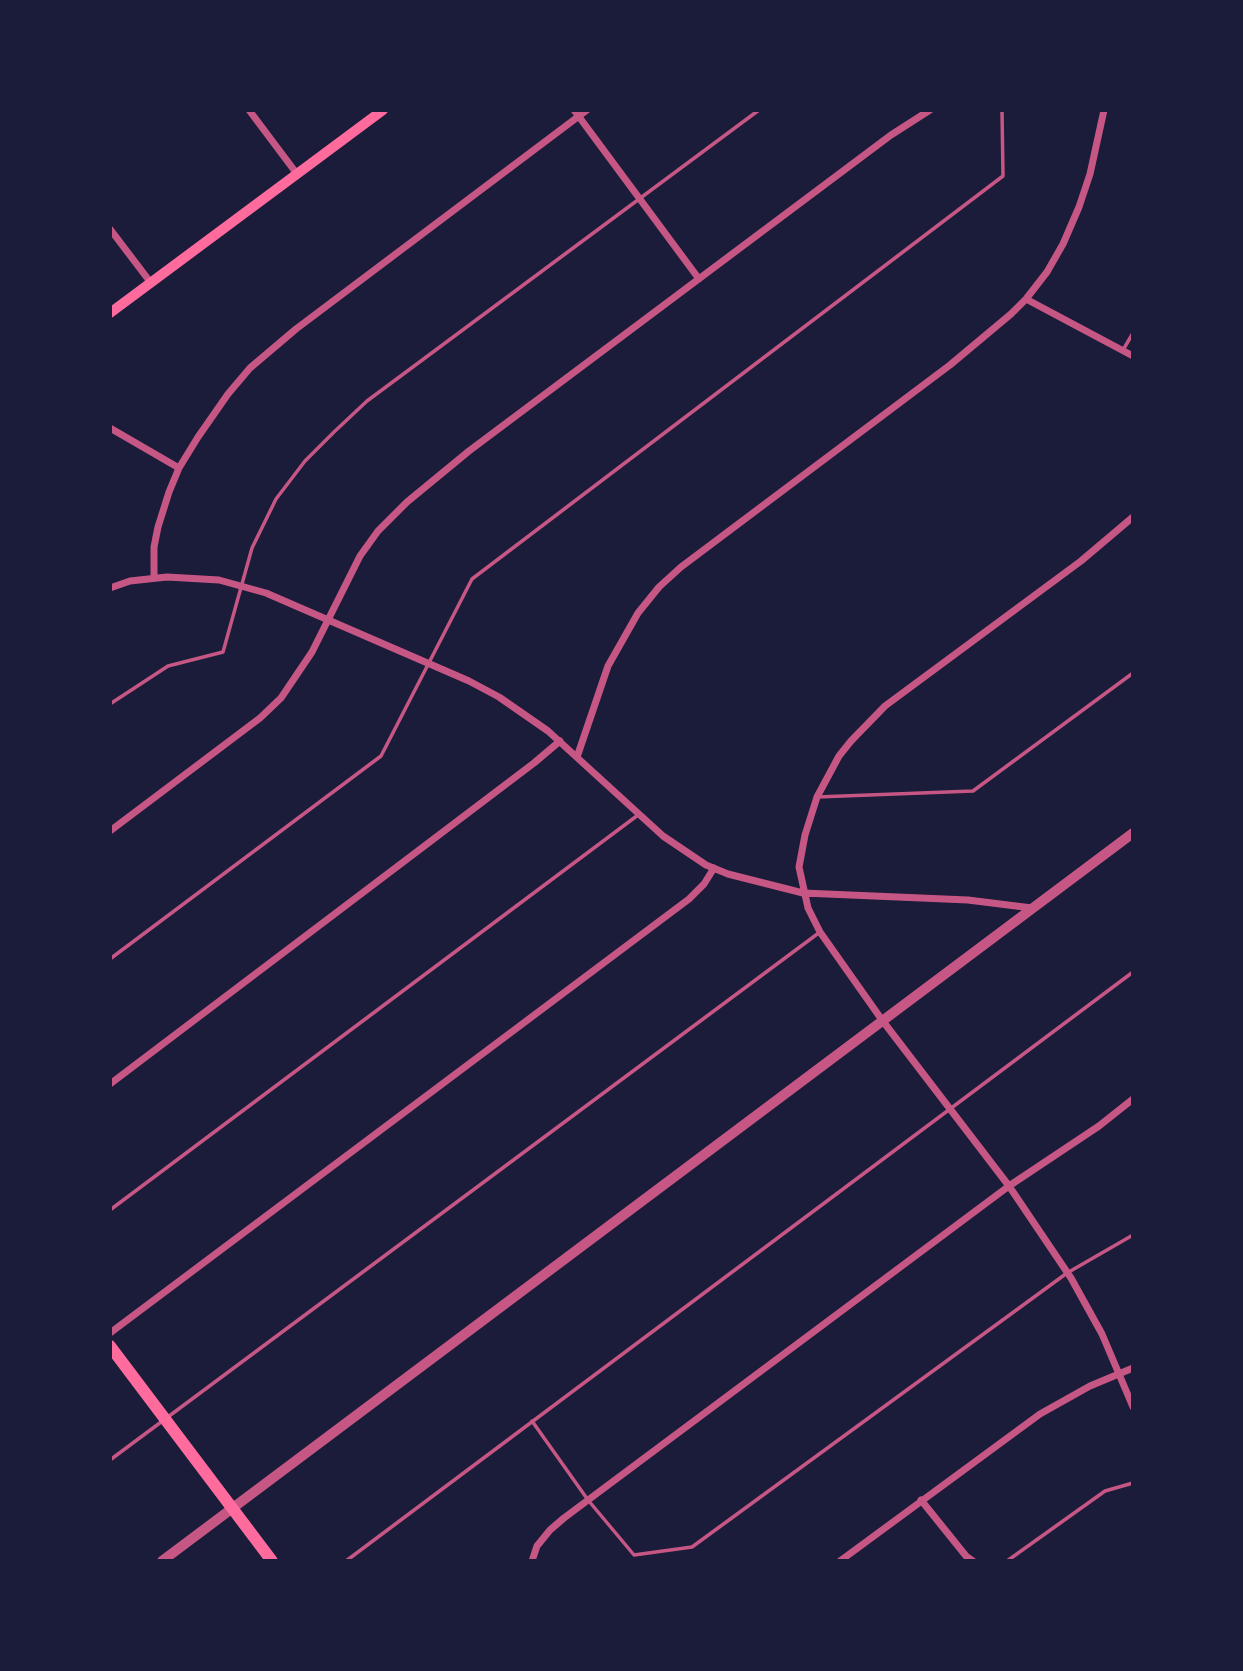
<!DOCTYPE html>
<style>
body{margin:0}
#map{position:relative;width:1243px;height:1671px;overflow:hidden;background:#1b1b3a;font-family:"Titillium Web",sans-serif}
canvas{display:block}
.frame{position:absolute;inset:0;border:112px solid #1b1b3a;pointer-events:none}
</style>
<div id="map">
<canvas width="1243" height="1671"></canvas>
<div class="frame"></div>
</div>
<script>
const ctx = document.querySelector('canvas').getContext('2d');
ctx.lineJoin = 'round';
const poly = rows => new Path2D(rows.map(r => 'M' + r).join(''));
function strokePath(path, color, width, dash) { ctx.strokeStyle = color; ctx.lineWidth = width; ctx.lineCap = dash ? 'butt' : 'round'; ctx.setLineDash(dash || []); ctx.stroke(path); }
strokePath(poly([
 [1123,350,1133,333],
 [110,704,168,666,223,652,252,548,276,499,305,461,334,432,367,401,759,110],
 [817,797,973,791,1133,673],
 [110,959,381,756,472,579,1003,176,1002,110],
 [110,1210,638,815],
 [532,1421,588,1500,634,1555,692,1547,1067,1273,1133,1235],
 [110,1460,820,932],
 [346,1561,1133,972],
 [1007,1561,1105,1491,1133,1483]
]), '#c65784', 3.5);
strokePath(poly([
 [249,110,297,174],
 [574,110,699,279],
 [110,229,151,283],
 [1026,299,1133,356],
 [110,428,179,468],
 [1133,517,1081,561,885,706,851,741,839,756,817,797,805,835,799,867,808,908,820,932,882,1020,1009,1186,1071,1278,1102,1334,1133,1407],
 [154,578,154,547,158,527,169,492,179,468,198,437,228,394,250,368,296,329,587,110],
 [110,588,130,581,167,577,219,580,266,593,469,681,499,697,548,731,663,836,706,865,728,874,803,893,968,900,1032,908],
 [577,757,608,666,638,613,659,587,681,567,950,365,1011,314,1026,299,1047,272,1063,244,1079,207,1090,174,1104,110],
 [110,831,260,718,281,698,312,652,360,556,378,531,407,502,469,451,891,135,930,110],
 [110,1084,534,763,560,741],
 [110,1333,689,899,704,884,714,868],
 [921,1500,966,1556,973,1561],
 [532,1561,537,1546,550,1530,564,1518,1009,1186,1099,1126,1133,1099],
 [840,1561,1040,1414,1090,1386,1133,1368]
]), '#c65784', 7);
strokePath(poly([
 [162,1561,1133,833]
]), '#c65784', 10);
strokePath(poly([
 [110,313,383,110]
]), '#ff6b9d', 10);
strokePath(poly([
 [110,1346,272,1561]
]), '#ff6b9d', 12);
</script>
